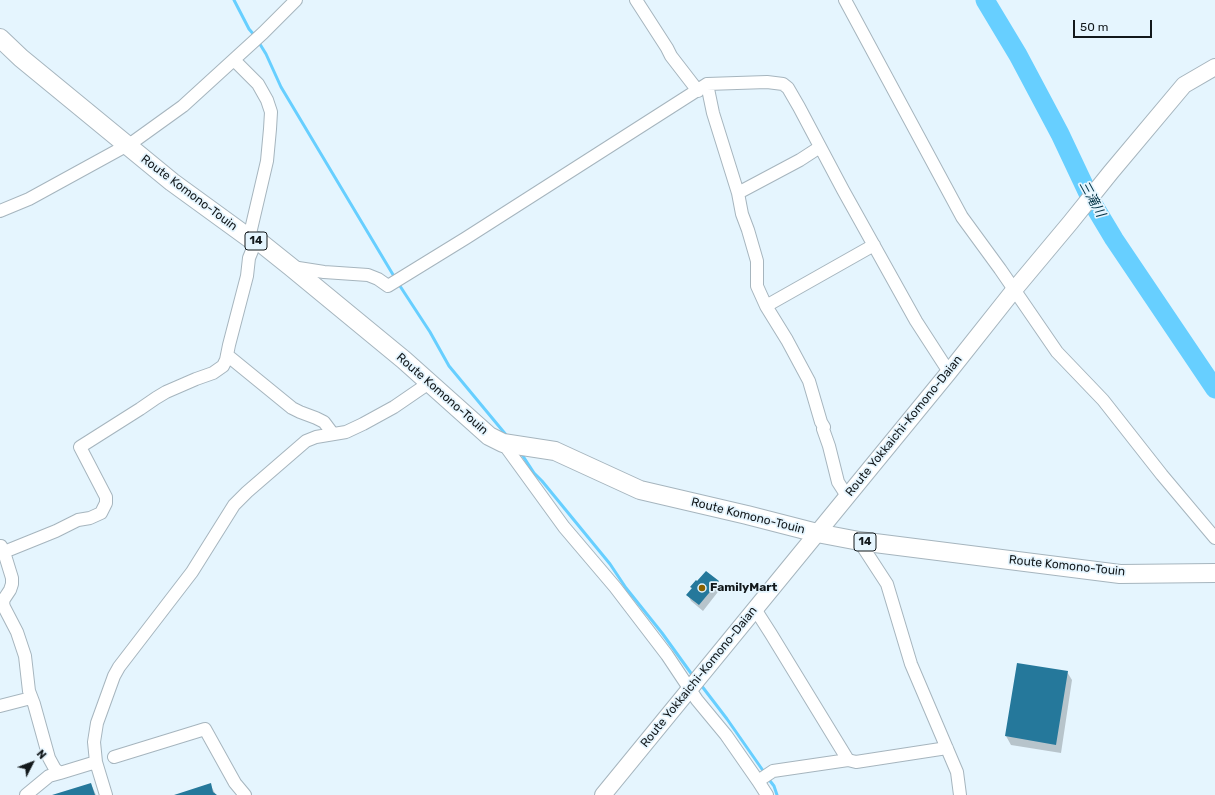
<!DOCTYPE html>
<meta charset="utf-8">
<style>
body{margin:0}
#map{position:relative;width:1215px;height:795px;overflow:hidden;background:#e5f5fe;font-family:Rubik,sans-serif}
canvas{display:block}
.north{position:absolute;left:12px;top:743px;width:40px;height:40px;-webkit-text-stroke:3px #e5f5fe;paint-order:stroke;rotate:48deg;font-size:11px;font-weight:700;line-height:16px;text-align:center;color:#12181b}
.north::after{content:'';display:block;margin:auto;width:14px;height:18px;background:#12181b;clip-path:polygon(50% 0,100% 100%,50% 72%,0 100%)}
.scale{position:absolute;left:1073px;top:20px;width:79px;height:18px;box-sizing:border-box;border:2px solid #12181b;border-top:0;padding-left:5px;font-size:12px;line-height:14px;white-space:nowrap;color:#12181b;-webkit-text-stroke:3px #e5f5fe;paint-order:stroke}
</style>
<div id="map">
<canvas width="1215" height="795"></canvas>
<div class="north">N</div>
<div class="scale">50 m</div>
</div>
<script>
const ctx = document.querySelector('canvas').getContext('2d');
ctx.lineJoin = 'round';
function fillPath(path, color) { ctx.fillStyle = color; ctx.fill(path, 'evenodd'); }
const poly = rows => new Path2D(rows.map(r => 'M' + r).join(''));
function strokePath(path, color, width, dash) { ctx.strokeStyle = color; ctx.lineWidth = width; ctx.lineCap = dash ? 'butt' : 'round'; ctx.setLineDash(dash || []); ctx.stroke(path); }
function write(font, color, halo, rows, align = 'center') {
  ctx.font = font + ' Rubik,"Noto Sans JP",sans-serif'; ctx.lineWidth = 3.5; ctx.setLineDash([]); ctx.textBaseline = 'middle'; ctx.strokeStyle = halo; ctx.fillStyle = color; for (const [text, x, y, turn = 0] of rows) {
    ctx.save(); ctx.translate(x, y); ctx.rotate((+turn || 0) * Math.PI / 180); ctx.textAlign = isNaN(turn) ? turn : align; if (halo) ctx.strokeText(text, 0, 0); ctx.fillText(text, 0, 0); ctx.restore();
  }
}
fillPath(poly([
 [718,582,721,588,703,611,691,601,688,595,692,589,691,587],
 [1067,672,1072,680,1061,753,1011,745,1006,736],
 [91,784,96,795,55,795],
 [210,784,216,795,176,795]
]), '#0003');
strokePath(poly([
 [234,0,249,29,255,36],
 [258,41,266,54,281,87,395,278],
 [398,283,430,332,449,366,507,436],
 [521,453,534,473,542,481,610,564,626,588,662,633,693,676],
 [701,685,727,719,764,772],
 [767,777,774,786,777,795]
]), '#67cfff', 3);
strokePath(poly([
 [985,0,1018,55,1060,134,1093,204,1114,239,1215,389]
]), '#67cfff', 19);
fillPath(poly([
 [706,571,719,581,699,605,686,595,692,588,690,587,696,580,697,581],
 [1017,663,1068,671,1056,745,1005,736],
 [91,783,95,795,52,795],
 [211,783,213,792,217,795,174,795]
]), '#25789b');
const street = poly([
 [636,0,667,48,671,56,698,91],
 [845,0,962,217,1000,269,1057,352,1103,400,1162,475,1215,538],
 [234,60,258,84,267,100,271,112,270,129,267,161,249,238],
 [707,84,713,113,738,193,742,214,748,230,757,261,757,286,766,306,787,340,809,381,821,422,824,427,823,429,829,446,838,482,847,496],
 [738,193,800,160,820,147],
 [0,211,29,199,133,142,183,106,263,33,296,0],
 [292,267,324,272,368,275,378,279,388,286,466,238,707,84,767,82,783,84,788,88,799,107,843,190,916,321,949,372],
 [766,306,874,245],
 [227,355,292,408,300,412,316,418,324,422,333,434],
 [503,443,564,527,615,587,667,655,697,700,726,735,758,781,767,795],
 [859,541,887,584,911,664,957,772,960,795],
 [1,546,4,552,12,578,12,584,10,590,4,599,3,603,4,607,17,632,25,656,29,691,34,704,49,758,55,769,60,773,96,762],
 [4,552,56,531,78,520,90,518,101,513,106,503,106,497,80,447,140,409,156,398,166,392,196,379,213,373,223,366,226,360,229,345,247,276,249,258,256,241],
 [755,609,771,634,848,760],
 [0,706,31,698],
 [114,757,205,729,235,783,245,795],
 [758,781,773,771,848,760,856,762,947,748],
 [26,795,49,776,60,773],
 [106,795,96,762,94,742,97,723,114,676,119,667,192,572,234,505,247,492,306,441,316,437,346,432,363,424,394,407,429,383]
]);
const secondary = poly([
 [603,795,949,372,1014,290,1070,223,1111,172,1184,85,1215,67]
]);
const primary = poly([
 [0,38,21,58,172,182,249,238,261,243,291,267,404,360,489,436,503,443,555,451,640,490,747,515,817,533,859,541,1120,574,1215,573]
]);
strokePath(street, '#a6b5be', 14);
strokePath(secondary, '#a6b5be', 18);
strokePath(primary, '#a6b5be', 20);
strokePath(street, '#fff', 12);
strokePath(secondary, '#fff', 16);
strokePath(primary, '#fff', 18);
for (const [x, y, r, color] of [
 [702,588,4,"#896100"]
]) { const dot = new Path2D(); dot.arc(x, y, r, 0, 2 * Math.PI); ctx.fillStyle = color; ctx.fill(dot); strokePath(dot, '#e5f5fe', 1.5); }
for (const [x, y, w] of [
 [256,241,22],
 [865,542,22]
]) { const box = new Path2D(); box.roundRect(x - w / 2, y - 9, w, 18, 3); ctx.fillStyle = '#e5f5fe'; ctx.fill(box); strokePath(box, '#12181b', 1); }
write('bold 11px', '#12181b', null, [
 ["14",256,241],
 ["14",865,542]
]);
write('12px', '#12181b', '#e5f5fe', [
 ["Route Komono-Touin",189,193,37],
 ["Route Komono-Touin",442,394,41],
 ["Route Yokkaichi-Komono-Daian",904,426,-51],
 ["Route Komono-Touin",748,516,14],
 ["Route Komono-Touin",1067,566,6],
 ["Route Yokkaichi-Komono-Daian",699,677,-51]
]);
write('bold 12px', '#12181b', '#e5f5fe', [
 ["FamilyMart",710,588]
], 'left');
write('italic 13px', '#013245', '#e5f5fe', [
 ["三滝川",1092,199,61]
]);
</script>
